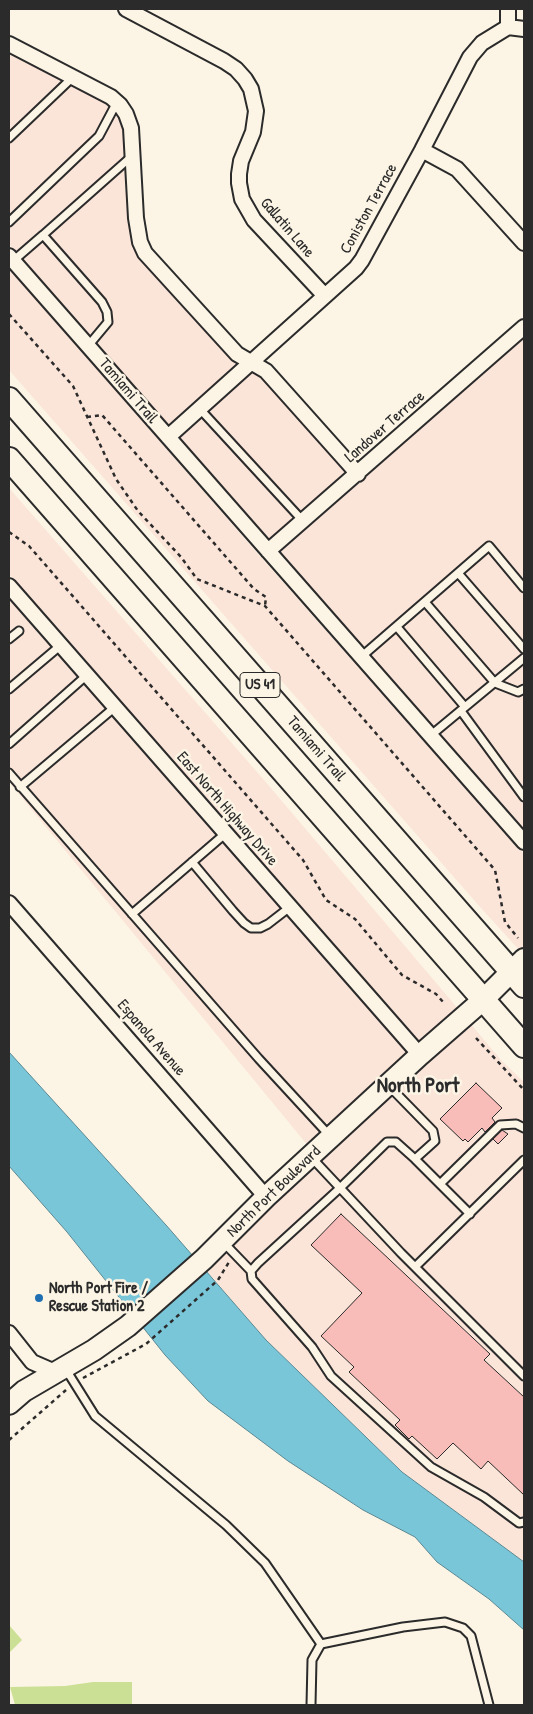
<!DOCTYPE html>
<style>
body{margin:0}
#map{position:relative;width:533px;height:1714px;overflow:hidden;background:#fcf5e5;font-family:"Patrick Hand",sans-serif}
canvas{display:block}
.frame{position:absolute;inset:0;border:10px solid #2b2b2b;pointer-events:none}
</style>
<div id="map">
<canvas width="533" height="1714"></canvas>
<div class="frame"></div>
</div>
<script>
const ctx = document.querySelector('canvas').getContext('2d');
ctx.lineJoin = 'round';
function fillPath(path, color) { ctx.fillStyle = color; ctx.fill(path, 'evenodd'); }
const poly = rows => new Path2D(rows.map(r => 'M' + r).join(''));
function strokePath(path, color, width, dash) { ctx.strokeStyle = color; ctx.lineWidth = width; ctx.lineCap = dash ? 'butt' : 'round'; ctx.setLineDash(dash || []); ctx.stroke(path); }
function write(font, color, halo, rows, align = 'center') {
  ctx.font = font + ' "Patrick Hand",sans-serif'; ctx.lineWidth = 5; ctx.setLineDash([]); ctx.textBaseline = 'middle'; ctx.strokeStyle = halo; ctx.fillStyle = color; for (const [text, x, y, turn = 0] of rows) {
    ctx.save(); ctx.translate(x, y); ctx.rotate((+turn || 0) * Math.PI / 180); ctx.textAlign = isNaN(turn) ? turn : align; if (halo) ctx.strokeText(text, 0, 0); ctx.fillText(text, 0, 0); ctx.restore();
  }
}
fillPath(poly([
 [9,53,107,104,115,111,123,130,129,219,133,247,140,258,232,359,238,363,169,426,9,244],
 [9,268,265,562,524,854,524,949,521,952,481,908,9,370],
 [524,337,524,830,278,552,358,484],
 [251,371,261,377,347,474,269,541,178,437],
 [9,488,264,780,460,1011,421,1044,9,574],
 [9,598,409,1055,309,1147,9,782],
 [469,1022,501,1060,524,1082,524,1562,402,1472,266,1340,206,1270,271,1202]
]), '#fbe4d8');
fillPath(poly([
 [9,1625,22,1640,9,1653],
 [93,1682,132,1682,132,1705,15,1705,10,1687,65,1686]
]), '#cce095');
const water = poly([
 [9,1052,166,1225,266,1340,402,1472,524,1562,524,1630,489,1599,437,1562,415,1537,363,1510,288,1461,208,1401,165,1355,67,1232,9,1166,9,1052]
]);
fillPath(water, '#7ac6d9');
strokePath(water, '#5a8893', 1);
const building = poly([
 [476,1083,502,1108,492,1118,495,1122,485,1132,482,1128,468,1142,465,1139,463,1141,440,1119,476,1083],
 [502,1130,508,1134,498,1144,493,1139,502,1130],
 [341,1214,490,1354,484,1360,524,1397,524,1495,488,1461,481,1469,453,1443,437,1459,412,1436,409,1439,395,1425,400,1420,349,1372,354,1367,321,1336,362,1293,311,1245,341,1214]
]);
fillPath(building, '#f9bdb9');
strokePath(building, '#2b2b2b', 1);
const lane = poly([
 [9,138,73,77],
 [9,222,99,136,117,102],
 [13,261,43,235],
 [88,346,108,322,107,312,102,302,43,235,132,156],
 [199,408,303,521],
 [458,573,524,649],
 [425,602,495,683,518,692,524,689],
 [397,627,465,707],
 [9,639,19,631],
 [361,657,489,546,524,588],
 [9,689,61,645],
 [461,711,524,797],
 [430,736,524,658],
 [9,744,87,675],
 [9,773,259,1059,329,1135],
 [20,787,115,707],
 [192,862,233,911,244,923,251,928,260,928,268,924,290,907],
 [132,914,226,833],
 [390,1087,433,1131,435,1141,415,1159,470,1214],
 [312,1158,401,1253,524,1376],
 [415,1159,396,1142,387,1142,340,1188,258,1263,251,1271,252,1279,312,1347,331,1376,431,1467,484,1497,519,1523,524,1522],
 [440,1184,500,1125,516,1124,524,1128],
 [224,1243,251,1271],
 [415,1267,524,1160],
 [65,1368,95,1416,226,1525,265,1563,321,1644],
 [311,1705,312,1660,321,1644,403,1627,445,1622,463,1628,471,1636,489,1705]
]);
const street = poly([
 [126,9,224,61,236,69,245,79,251,89,256,111,253,132,241,161,239,174,239,183,242,199,254,220,325,296],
 [508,9,508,27],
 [508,27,524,29],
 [9,44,111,97,120,105,126,114,131,128,136,218,140,242,145,253,237,354,266,371,358,474],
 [422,150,457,169,524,243],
 [9,256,524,842],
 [168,437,356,268,362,260,422,150,470,57,482,43,508,27],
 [268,551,524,327],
 [9,586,420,1055],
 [9,903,266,1197],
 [9,1333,32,1362,55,1372]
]);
const secondary = poly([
 [9,1404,24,1391,94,1350,128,1326,204,1259,266,1197,420,1055,483,1000,524,959]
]);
const primary = poly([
 [9,399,524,986],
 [9,459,524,1046]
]);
strokePath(lane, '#2b2b2b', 11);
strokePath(street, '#2b2b2b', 18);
strokePath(secondary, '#2b2b2b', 24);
strokePath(primary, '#2b2b2b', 26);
strokePath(poly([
 [9,314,73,386,116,479,138,511,181,557,197,579,265,606,495,870,505,922,518,938],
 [87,417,102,415,254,589,266,597,265,606],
 [9,532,29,546,303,860,326,900,355,919,402,975,436,994,444,1003],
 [476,1038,524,1090],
 [83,1378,146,1344,218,1280,229,1262],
 [9,1440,66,1390]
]), '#2b2b2b', 2.5, [4, 4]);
strokePath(lane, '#fcf5e5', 7);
strokePath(street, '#fcf5e5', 14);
strokePath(secondary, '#fcf5e5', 20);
strokePath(primary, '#fcf5e5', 22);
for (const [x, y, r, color] of [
 [39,1298,5,"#1f6fb2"]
]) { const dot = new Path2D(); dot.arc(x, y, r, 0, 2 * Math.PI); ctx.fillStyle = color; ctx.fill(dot); strokePath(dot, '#fcf5e5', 2); }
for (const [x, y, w] of [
 [260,685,40]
]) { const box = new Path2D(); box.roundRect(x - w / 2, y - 12.5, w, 25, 4); ctx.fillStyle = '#fcf5e5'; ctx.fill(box); strokePath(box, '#2b2b2b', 1); }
write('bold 15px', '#2b2b2b', null, [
 ["US 41",260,685]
]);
write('16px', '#2b2b2b', '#fcf5e5', [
 ["Coniston Terrace",369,209,-61],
 ["Gallatin Lane",287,228,49],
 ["Tamiami Trail",128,391,49],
 ["Landover Terrace",385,427,-41],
 ["Tamiami Trail",316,749,49],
 ["East North Highway Drive",227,809,49],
 ["Espanola Avenue",151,1038,49],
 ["North Port Boulevard",274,1192,-44]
]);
write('bold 16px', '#2b2b2b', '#fcf5e5', [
 ["North Port Fire /",49,1289],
 ["Rescue Station 2",49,1307]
], 'left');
write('bold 21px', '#2b2b2b', '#fcf5e5', [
 ["North Port",418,1086]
]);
</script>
